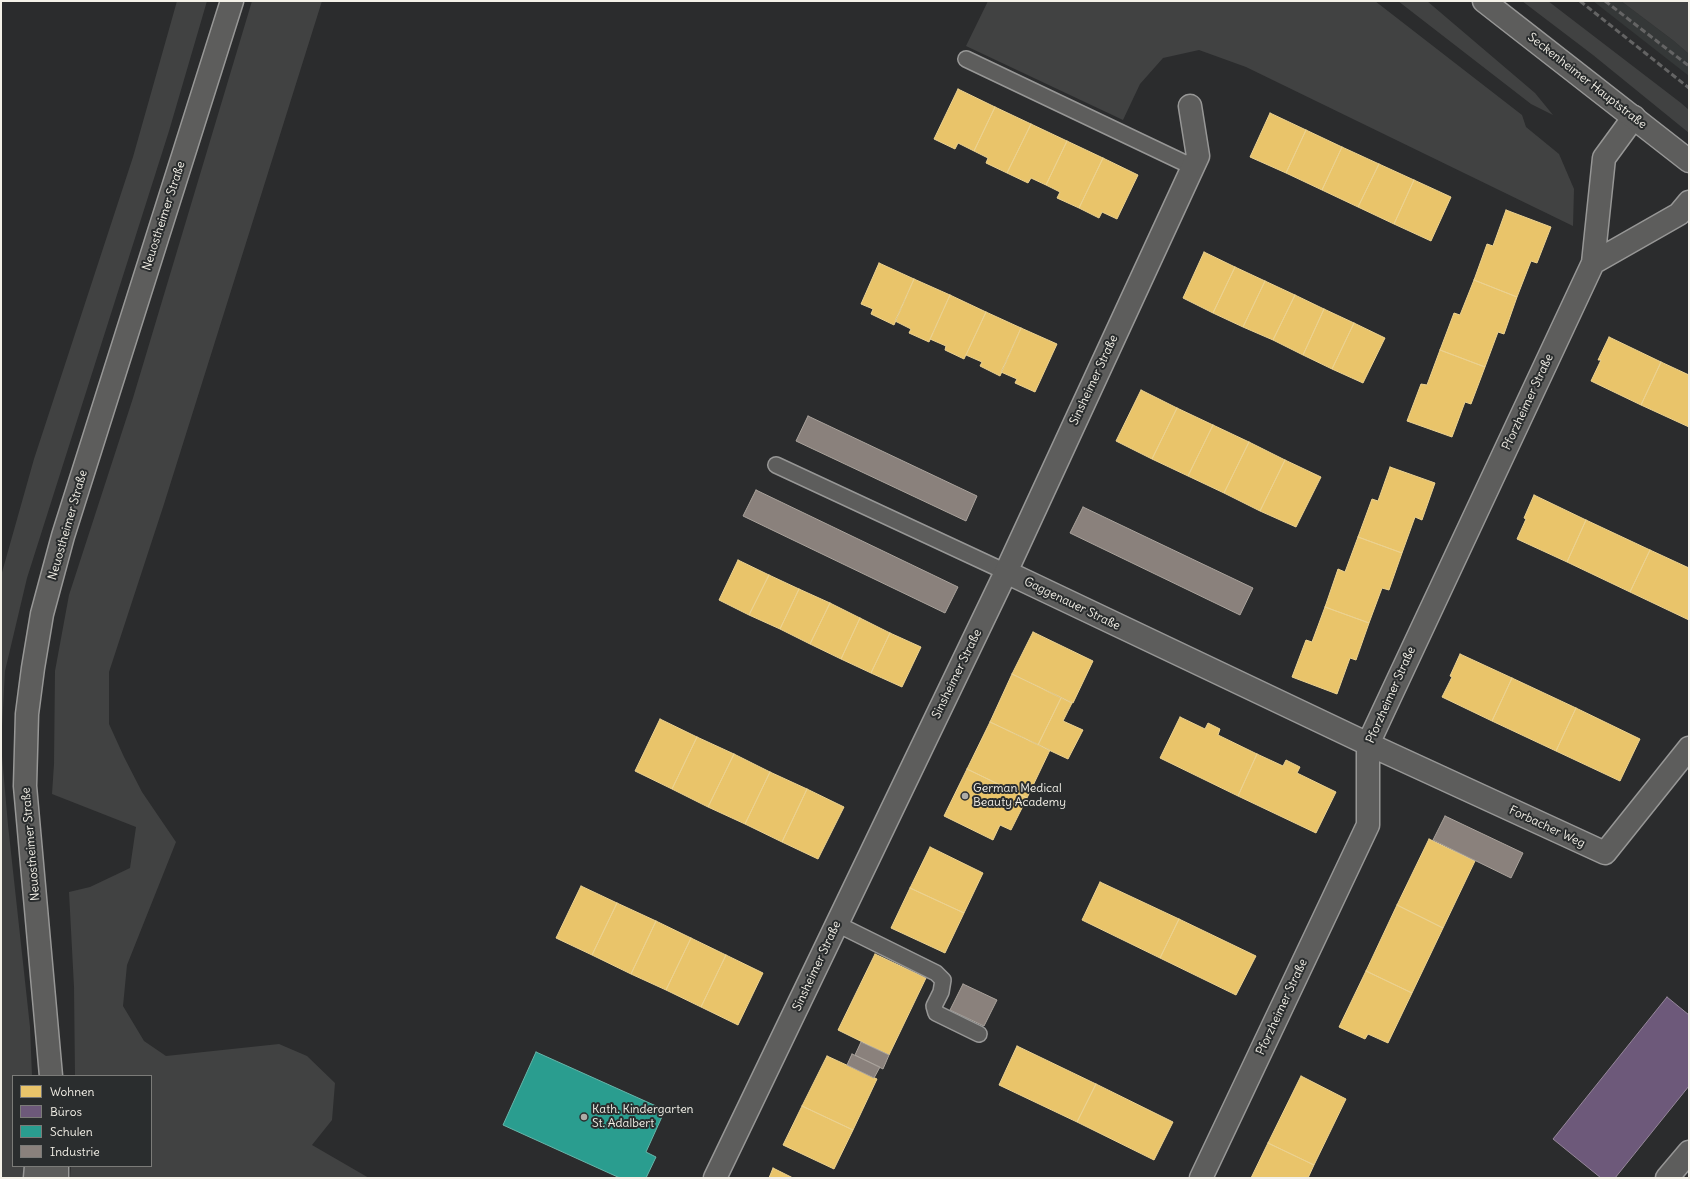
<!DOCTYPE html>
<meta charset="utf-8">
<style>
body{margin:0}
#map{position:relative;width:1690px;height:1179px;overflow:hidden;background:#2b2c2d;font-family:Delius,sans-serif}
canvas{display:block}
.frame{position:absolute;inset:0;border:2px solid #f4f1e8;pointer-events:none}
.legend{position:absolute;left:12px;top:1075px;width:140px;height:92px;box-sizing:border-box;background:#2a2d2e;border:1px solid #7b7b78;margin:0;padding:5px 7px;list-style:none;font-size:12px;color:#f4f1e8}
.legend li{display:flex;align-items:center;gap:8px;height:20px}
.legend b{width:20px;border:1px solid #7b7b78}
</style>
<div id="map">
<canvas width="1690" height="1179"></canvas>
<div class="frame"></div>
<ul class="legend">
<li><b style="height:11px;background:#e9c46a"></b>Wohnen</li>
<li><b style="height:11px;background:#6d597a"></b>Büros</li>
<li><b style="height:11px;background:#2a9d8f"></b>Schulen</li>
<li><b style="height:11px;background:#8a817c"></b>Industrie</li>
</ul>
</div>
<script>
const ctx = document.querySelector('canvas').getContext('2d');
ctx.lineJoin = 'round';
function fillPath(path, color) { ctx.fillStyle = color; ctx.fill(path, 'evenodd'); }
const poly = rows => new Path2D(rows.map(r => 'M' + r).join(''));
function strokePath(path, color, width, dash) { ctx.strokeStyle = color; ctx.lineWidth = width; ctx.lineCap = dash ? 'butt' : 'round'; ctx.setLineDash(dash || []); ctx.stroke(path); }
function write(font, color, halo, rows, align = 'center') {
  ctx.font = font + ' Delius,sans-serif'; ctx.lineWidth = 4; ctx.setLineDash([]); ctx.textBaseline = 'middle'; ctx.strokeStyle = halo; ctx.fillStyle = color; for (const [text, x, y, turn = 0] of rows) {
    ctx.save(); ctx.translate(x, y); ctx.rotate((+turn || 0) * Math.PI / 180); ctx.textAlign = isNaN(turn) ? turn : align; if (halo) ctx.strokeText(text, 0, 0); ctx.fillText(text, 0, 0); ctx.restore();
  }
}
fillPath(poly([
 [1593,1,1621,1,1674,41,1689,54,1689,76]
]), '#353838');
fillPath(poly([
 [177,1,207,1,169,131,27,578,5,671,1,745,8,825,30,1027,32,1076,13,1076,13,1166,26,1166,25,1178,1,1178,1,576,34,459,133,157],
 [252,1,322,1,164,504,109,672,109,724,124,757,142,792,176,842,127,965,123,1006,144,1041,166,1056,279,1044,307,1056,335,1083,332,1120,312,1145,369,1178,70,1178,71,1166,151,1166,151,1076,75,1076,74,987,69,892,90,887,130,868,136,827,52,794,54,764,55,671,69,595,133,398],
 [988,1,1375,1,1522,115,1526,127,1559,154,1574,189,1573,226,1246,67,1199,50,1163,58,1140,84,1123,120,966,46],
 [1398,1,1427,1,1535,93,1553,115,1531,104],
 [1522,1,1548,1,1681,103,1689,110,1689,133,1593,55],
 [1621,1,1689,1,1689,54,1674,41]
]), '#414242');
const homes = poly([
 [958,89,995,107,974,151,958,143,955,149,934,139,958,89],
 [995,107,1031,124,1007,173,986,163,988,158,974,151,995,107],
 [1270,113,1306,130,1286,173,1250,157,1270,113],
 [1031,124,1067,141,1046,185,1031,178,1028,183,1007,173,1031,124],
 [1306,130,1342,147,1322,190,1286,173,1306,130],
 [1067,141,1103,158,1079,208,1057,198,1060,192,1046,185,1067,141],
 [1342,147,1379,164,1358,207,1322,190,1342,147],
 [1103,158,1138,175,1117,219,1102,212,1099,218,1079,208,1103,158],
 [1379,164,1414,180,1394,224,1358,207,1379,164],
 [1414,180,1451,197,1431,241,1394,224,1414,180],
 [1506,210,1551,227,1537,263,1531,261,1517,297,1474,280,1487,244,1493,246,1506,210],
 [1204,252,1235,267,1213,313,1183,298,1204,252],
 [879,263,914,279,894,325,871,314,873,309,861,304,879,263],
 [1235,267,1265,281,1243,327,1213,313,1235,267],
 [914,279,950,295,929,342,909,333,911,329,895,321,914,279],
 [1474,280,1517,297,1504,334,1498,332,1485,367,1440,350,1454,313,1460,315,1474,280],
 [1265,281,1295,295,1273,340,1243,327,1265,281],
 [950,295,986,312,964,359,945,350,946,346,930,339,950,295],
 [1295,295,1324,309,1303,355,1273,340,1295,295],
 [1324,309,1354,323,1332,369,1303,355,1324,309],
 [986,312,1021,328,1000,376,980,366,982,362,966,355,986,312],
 [1354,323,1385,338,1363,383,1332,369,1354,323],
 [1021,328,1057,344,1035,392,1015,383,1017,379,1001,372,1021,328],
 [1609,337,1661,362,1641,405,1591,381,1601,360,1598,360,1609,337],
 [1440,350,1485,367,1471,404,1465,402,1452,437,1407,421,1421,384,1427,385,1440,350],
 [1661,362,1689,375,1689,427,1641,405,1661,362],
 [1141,390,1177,408,1152,459,1116,441,1141,390],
 [1177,408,1213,425,1188,476,1152,459,1177,408],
 [1213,425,1249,442,1224,493,1188,476,1213,425],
 [1249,442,1285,460,1260,511,1224,493,1249,442],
 [1285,460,1321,477,1296,527,1260,511,1285,460],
 [1390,467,1435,483,1422,520,1415,517,1402,553,1358,537,1372,499,1378,501,1390,467],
 [1534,495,1586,520,1567,562,1517,539,1526,519,1524,518,1534,495],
 [1586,520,1650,550,1630,592,1567,562,1586,520],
 [1358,537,1402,553,1389,590,1382,588,1369,623,1325,607,1338,569,1345,572,1358,537],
 [1650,550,1689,568,1689,620,1630,592,1650,550],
 [738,560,769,575,749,615,719,600,738,560],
 [769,575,799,589,780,629,749,615,769,575],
 [799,589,830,603,810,644,780,629,799,589],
 [830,603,860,618,841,659,810,644,830,603],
 [1325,607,1369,623,1356,660,1350,658,1337,694,1292,677,1306,640,1312,642,1325,607],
 [860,618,890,633,871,673,841,659,860,618],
 [1033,632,1093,661,1073,703,1012,674,1033,632],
 [890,633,921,647,902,687,871,673,890,633],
 [1460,654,1512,678,1492,721,1442,697,1452,677,1450,676,1460,654],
 [1012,674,1061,698,1038,745,990,722,1012,674],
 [1512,678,1576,708,1556,751,1492,721,1512,678],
 [1061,698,1072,703,1063,721,1083,730,1068,759,1038,745,1061,698],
 [1576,708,1640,739,1620,781,1556,751,1576,708],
 [1180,717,1205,729,1208,723,1220,729,1218,735,1257,754,1238,796,1160,758,1180,717],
 [660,719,697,737,672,789,635,771,660,719],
 [990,722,1050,750,1027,798,967,769,990,722],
 [697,737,734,754,708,807,672,789,697,737],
 [734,754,770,772,745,824,708,807,734,754],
 [1257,754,1283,766,1286,760,1300,767,1297,773,1336,792,1316,833,1238,796,1257,754],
 [967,769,1027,798,1011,830,1000,825,993,840,944,816,967,769],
 [770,772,807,789,782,842,745,824,770,772],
 [807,789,844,807,818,859,782,842,807,789],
 [1429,839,1475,861,1443,928,1397,905,1429,839],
 [930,847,983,873,964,913,910,888,930,847],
 [1100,882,1179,919,1160,958,1082,920,1100,882],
 [581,886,617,903,592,955,556,938,581,886],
 [910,888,964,913,945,953,891,928,910,888],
 [617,903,656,921,631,974,592,955,617,903],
 [1397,905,1443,928,1412,993,1366,971,1397,905],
 [1179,919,1256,956,1236,995,1160,958,1179,919],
 [656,921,691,938,666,990,631,974,656,921],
 [691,938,726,955,701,1007,666,990,691,938],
 [875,954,926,978,889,1055,838,1030,875,954],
 [726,955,763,973,738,1025,701,1007,726,955],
 [1366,971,1412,993,1388,1043,1368,1034,1365,1039,1339,1027,1366,971],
 [1017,1046,1096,1084,1077,1122,999,1085,1017,1046],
 [827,1056,877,1079,853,1130,802,1106,827,1056],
 [1301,1076,1346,1099,1314,1165,1268,1143,1301,1076],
 [1096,1084,1173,1122,1154,1160,1077,1122,1096,1084],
 [802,1106,853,1130,834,1169,783,1145,802,1106],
 [1268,1143,1314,1165,1308,1178,1251,1178,1268,1143],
 [773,1168,793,1178,769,1178,773,1168]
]);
fillPath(homes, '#e9c46a');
strokePath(homes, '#ecd290', 1);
const offices = poly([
 [1667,997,1689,1015,1689,1086,1615,1178,1601,1178,1553,1139,1667,997]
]);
fillPath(offices, '#6d597a');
strokePath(offices, '#96879b', 1);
const schools = poly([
 [536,1052,665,1110,646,1152,656,1157,646,1178,620,1178,503,1125,536,1052]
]);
fillPath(schools, '#2a9d8f');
strokePath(schools, '#67b6aa', 1);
const industry = poly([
 [808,416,977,496,966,521,796,441,808,416],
 [756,490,958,587,945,613,743,516,756,490],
 [1083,507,1253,588,1240,615,1070,533,1083,507],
 [1445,816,1523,853,1511,878,1433,840,1445,816],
 [963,984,997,1000,984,1026,950,1010,963,984],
 [861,1042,889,1055,883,1069,855,1055,861,1042],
 [852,1054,880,1067,874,1078,847,1065,852,1054]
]);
fillPath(industry, '#8a817c');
strokePath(industry, '#aaa39c', 1);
const service = poly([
 [966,59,1193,167],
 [776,465,1006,572],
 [837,924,936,973,943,980,941,992,934,1006,936,1013,979,1034]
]);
const minor = poly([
 [1593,263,1679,214,1689,202],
 [1006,572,1368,744,1605,853,1689,748],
 [715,1178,1006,572,1198,156,1190,106],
 [1201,1178,1368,825,1368,744,1593,263,1604,158,1634,117],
 [1667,1178,1689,1152]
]);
const secondary = poly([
 [1484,1,1689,161],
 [51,1076,25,786,27,714,33,668,42,614,63,536,232,1],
 [35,1178,36,1166],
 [57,1178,57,1166]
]);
strokePath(service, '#979796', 18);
strokePath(minor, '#979796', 25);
strokePath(secondary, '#979796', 25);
strokePath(service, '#5d5d5c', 15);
strokePath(minor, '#5d5d5c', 22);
strokePath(secondary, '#5d5d5c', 22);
strokePath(poly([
 [1580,1,1689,88],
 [1605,1,1689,66]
]), '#646464', 3, [6, 3]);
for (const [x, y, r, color] of [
 [965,796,4,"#aeaca7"],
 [584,1117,4,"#aeaca7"]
]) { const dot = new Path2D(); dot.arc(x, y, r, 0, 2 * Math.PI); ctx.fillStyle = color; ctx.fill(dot); strokePath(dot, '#2a2d2e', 1.5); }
write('12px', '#f4f1e8', '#2a2d2e', [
 ["Seckenheimer Hauptstraße",1587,81,38],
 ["Neuostheimer Straße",164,216,-72],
 ["Sinsheimer Straße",1094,380,-65],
 ["Pforzheimer Straße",1528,402,-65],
 ["Neuostheimer Straße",68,525,-74],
 ["Gaggenauer Straße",1072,604,26],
 ["Sinsheimer Straße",957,674,-64],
 ["Pforzheimer Straße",1391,695,-66],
 ["Forbacher Weg",1547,827,25],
 ["Neuostheimer Straße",31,844,-95],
 ["Sinsheimer Straße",817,966,-65],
 ["Pforzheimer Straße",1282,1007,-65]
]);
write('12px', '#f4f1e8', '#2a2d2e', [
 ["German Medical",973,789],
 ["Beauty Academy",973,803],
 ["Kath. Kindergarten",592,1110],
 ["St. Adalbert",592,1124]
], 'left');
</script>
